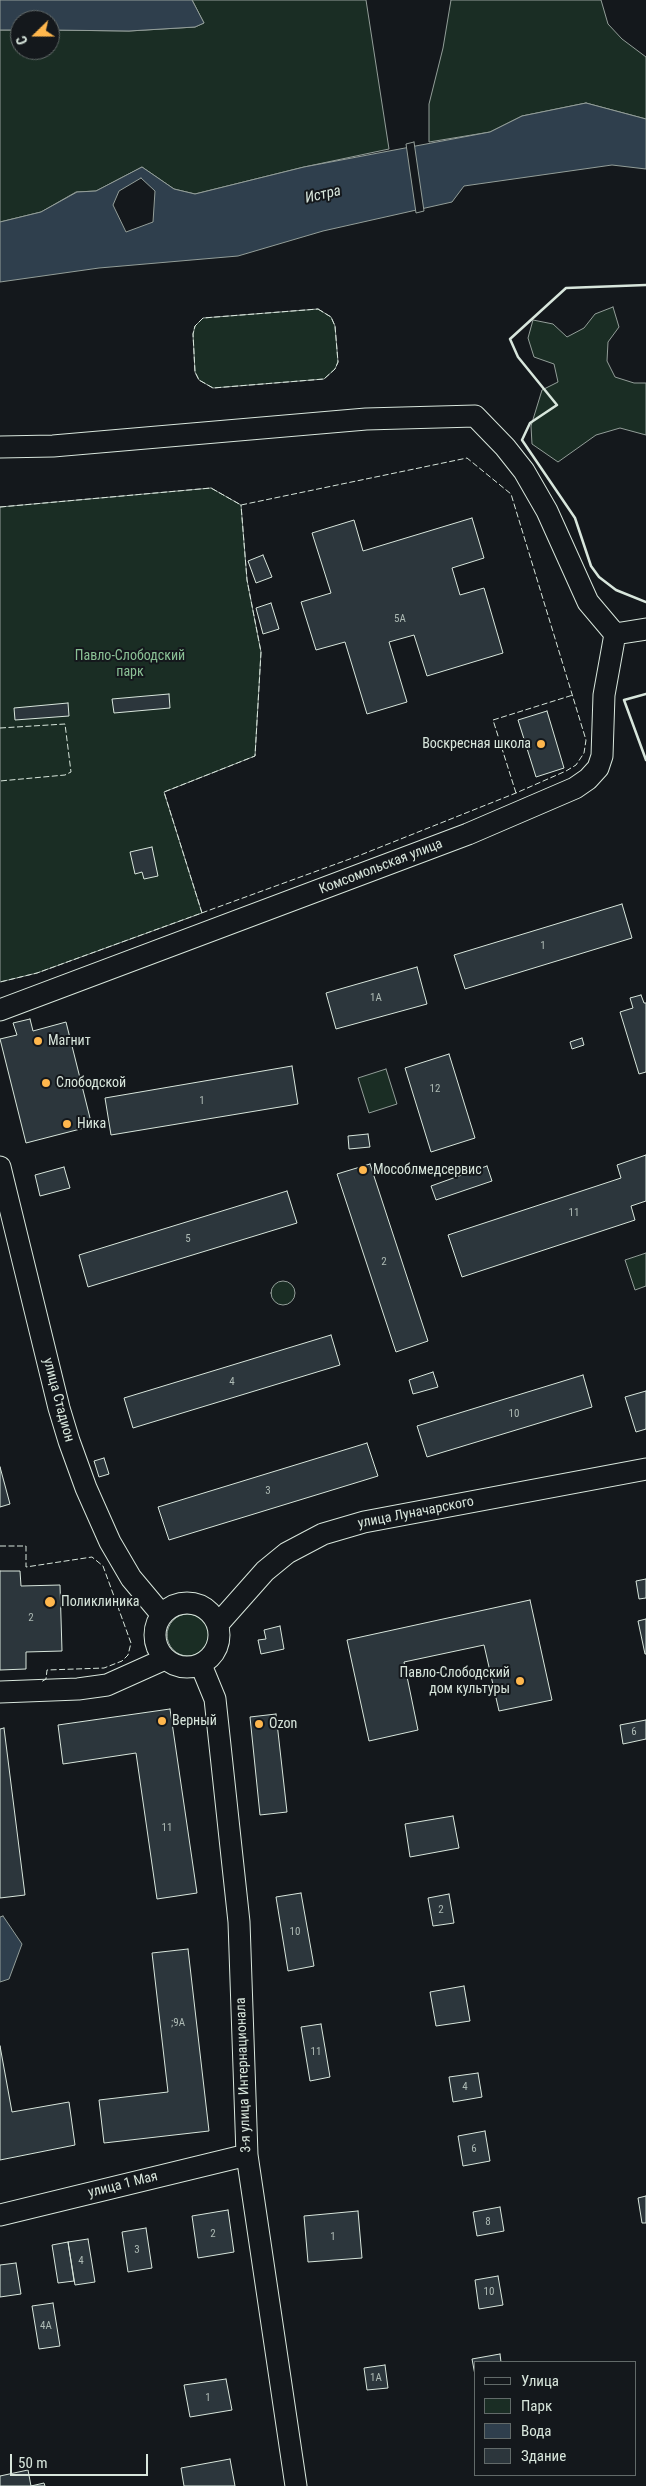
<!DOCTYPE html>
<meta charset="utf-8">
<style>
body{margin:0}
#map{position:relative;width:646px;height:2486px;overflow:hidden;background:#14181c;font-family:"Roboto Condensed",sans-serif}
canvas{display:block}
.legend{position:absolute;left:474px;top:2361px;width:162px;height:115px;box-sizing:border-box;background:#14181c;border:1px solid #626a69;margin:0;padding:6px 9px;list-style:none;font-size:15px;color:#d8e6dc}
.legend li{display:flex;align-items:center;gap:10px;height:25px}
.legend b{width:25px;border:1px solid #626a69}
.north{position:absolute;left:10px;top:10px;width:50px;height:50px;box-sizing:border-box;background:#14181c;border:1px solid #626a69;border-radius:50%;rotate:248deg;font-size:14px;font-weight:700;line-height:20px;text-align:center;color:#d8e6dc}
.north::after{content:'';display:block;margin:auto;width:18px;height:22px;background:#ffb74d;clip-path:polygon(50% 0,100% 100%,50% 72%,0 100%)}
.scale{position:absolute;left:10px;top:2454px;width:138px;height:22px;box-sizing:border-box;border:2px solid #d8e6dc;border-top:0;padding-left:6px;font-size:15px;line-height:18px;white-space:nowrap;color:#d8e6dc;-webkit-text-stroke:4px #14181c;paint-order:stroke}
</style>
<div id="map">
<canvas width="646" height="2486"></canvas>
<ul class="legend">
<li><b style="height:6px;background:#14181c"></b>Улица</li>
<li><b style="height:14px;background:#1a2d24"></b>Парк</li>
<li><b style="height:14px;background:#2f3f4d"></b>Вода</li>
<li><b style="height:14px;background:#2c363c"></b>Здание</li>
</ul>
<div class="north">С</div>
<div class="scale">50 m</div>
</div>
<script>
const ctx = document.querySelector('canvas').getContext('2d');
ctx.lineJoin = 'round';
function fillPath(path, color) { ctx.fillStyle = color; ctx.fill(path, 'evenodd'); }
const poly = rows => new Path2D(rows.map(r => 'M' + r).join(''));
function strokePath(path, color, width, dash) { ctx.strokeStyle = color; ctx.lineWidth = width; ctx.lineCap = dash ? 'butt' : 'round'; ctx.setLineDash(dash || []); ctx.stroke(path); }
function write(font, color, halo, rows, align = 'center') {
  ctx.font = font + ' "Roboto Condensed",sans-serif'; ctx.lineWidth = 4; ctx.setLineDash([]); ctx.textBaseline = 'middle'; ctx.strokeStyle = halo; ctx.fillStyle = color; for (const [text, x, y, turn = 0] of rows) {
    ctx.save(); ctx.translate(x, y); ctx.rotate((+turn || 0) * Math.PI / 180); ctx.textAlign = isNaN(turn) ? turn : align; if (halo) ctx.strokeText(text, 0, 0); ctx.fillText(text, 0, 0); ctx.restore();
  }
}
const green = poly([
 [192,0,366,0,389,149,304,167,195,194,174,189,142,167,96,191,76,192,41,212,0,222,0,30,20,30,20,50,50,50,50,30,129,31,195,27,204,23,192,0],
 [451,0,601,0,608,24,622,39,646,57,646,119,586,103,522,116,490,132,429,142,429,104,443,48,451,0],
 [613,307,619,327,608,342,607,361,615,377,634,383,646,383,646,435,620,428,596,435,558,462,532,444,531,426,542,390,558,382,554,364,534,357,528,338,533,320,553,324,567,337,584,328,595,314,613,307],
 [318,309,331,317,335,326,338,362,335,369,324,379,213,388,199,380,195,372,193,334,195,326,203,318,318,309],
 [211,488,241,505,247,580,261,652,255,756,164,792,202,913,37,973,0,982,0,507,211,488],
 [386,1069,397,1104,369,1113,358,1078,386,1069],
 [646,1253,646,1286,635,1290,625,1260,646,1253],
 '271 1293a12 12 0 1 1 24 0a12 12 0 1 1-24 0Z',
 '167 1635a21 21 0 1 1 42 0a21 21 0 1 1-42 0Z'
]);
fillPath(green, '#1a2d24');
strokePath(green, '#939e99', 1);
const water = poly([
 [0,0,192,0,204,23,195,27,129,31,50,30,50,20,20,20,20,30,0,30,0,0],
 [586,103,646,119,646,169,612,165,464,186,452,202,323,231,238,256,99,268,0,282,0,222,41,212,77,192,96,191,142,167,174,189,195,194,304,167,490,132,522,116,586,103],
 [141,178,155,191,153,222,126,232,113,205,119,191,141,178],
 [3,1916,22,1944,9,1979,0,1982,0,1917,3,1916]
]);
fillPath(water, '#2f3f4d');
strokePath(water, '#939e99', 1);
const pier = poly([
 [414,142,424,211,416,213,406,144,414,142]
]);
fillPath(pier, '#14181c');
strokePath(pier, '#939e99', 1);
const building = poly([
 [472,518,484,558,452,568,460,595,484,588,503,653,427,676,414,635,389,642,407,702,367,714,345,642,316,650,301,602,331,593,312,533,354,520,363,551,472,518],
 [263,555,272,577,256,583,248,561,263,555],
 [271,603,279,629,263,634,256,608,271,603],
 [169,694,170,708,114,713,112,699,169,694],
 [68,703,69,716,15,720,14,708,68,703],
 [547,711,564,768,536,777,518,720,547,711],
 [152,847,158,876,144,879,142,872,135,874,130,852,152,847],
 [622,904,632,938,465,989,454,955,622,904],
 [417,967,427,1004,336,1029,326,993,417,967],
 [641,995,644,1003,646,1003,646,1072,639,1074,620,1012,633,1008,630,998,641,995],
 [30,1019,33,1031,66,1022,92,1126,26,1143,0,1039,17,1035,13,1023,30,1019],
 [582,1038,584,1045,572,1049,570,1042,582,1038],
 [449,1054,475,1138,431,1152,405,1068,449,1054],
 [292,1066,298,1104,111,1135,105,1098,292,1066],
 [368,1134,370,1147,349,1149,348,1136,368,1134],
 [646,1155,646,1201,631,1206,635,1220,462,1277,448,1235,621,1178,617,1165,646,1155],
 [370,1164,428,1341,396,1352,337,1174,370,1164],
 [487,1166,492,1181,436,1200,431,1186,487,1166],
 [64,1167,70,1188,40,1196,35,1175,64,1167],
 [287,1191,297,1223,88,1287,79,1255,287,1191],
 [331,1335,340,1365,133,1428,124,1398,331,1335],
 [433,1372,438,1387,413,1394,409,1380,433,1372],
 [583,1375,592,1407,427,1457,417,1426,583,1375],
 [646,1391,646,1429,636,1432,625,1397,646,1391],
 [367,1443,378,1476,169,1540,158,1507,367,1443],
 [104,1458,109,1474,99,1477,94,1461,104,1458],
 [0,1467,10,1504,0,1507,0,1467],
 [0,1571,20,1571,21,1586,60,1585,62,1651,26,1652,26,1669,0,1670,0,1571],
 [646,1579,646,1598,639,1599,636,1581,646,1579],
 [530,1600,552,1700,499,1711,484,1645,404,1662,418,1730,369,1741,347,1640,530,1600],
 [646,1619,646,1654,645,1654,638,1621,646,1619],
 [280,1626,284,1649,261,1654,258,1640,266,1639,264,1630,280,1626],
 [170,1709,197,1893,157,1899,136,1753,63,1764,58,1725,170,1709],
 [276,1714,287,1812,260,1815,250,1717,276,1714],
 [646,1720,646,1739,623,1744,620,1725,646,1720],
 [4,1728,25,1895,0,1898,0,1729,4,1728],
 [453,1816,459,1848,410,1857,405,1824,453,1816],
 [301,1893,314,1966,288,1971,276,1897,301,1893],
 [449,1894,454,1923,433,1926,428,1898,449,1894],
 [188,1949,209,2131,104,2143,99,2100,168,2092,152,1953,188,1949],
 [464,1986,470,2021,436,2026,430,1992,464,1986],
 [321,2024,330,2077,310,2081,301,2027,321,2024],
 [0,2046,12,2112,69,2102,75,2145,0,2160,0,2046],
 [478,2073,482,2097,453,2102,449,2077,478,2073],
 [485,2131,490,2161,463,2166,458,2136,485,2131],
 [646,2196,646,2223,642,2223,638,2198,646,2196],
 [500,2207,504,2231,477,2236,473,2212,500,2207],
 [228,2210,234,2252,198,2258,192,2216,228,2210],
 [358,2211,362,2258,308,2262,304,2216,358,2211],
 [146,2228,152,2268,128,2272,122,2232,146,2228],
 [88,2239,95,2282,75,2285,68,2242,88,2239],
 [68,2242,74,2281,58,2283,52,2245,68,2242],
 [16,2263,21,2294,0,2297,0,2265,16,2263],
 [498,2276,503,2305,479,2309,475,2280,498,2276],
 [53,2303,60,2346,39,2349,32,2306,53,2303],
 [500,2354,501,2362,475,2362,475,2375,472,2359,500,2354],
 [385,2365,388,2388,367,2390,364,2368,385,2365],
 [226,2379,232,2410,190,2417,184,2385,226,2379],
 [230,2459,235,2486,184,2486,181,2468,230,2459],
 [28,2470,31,2486,44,2483,45,2486,0,2486,0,2476,28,2470]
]);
fillPath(building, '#2c363c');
strokePath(building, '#d8e6dc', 1);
const minor = poly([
 [0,447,53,446,366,419,475,416,505,447,524,471,547,511,588,602,615,634],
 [615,634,646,629],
 [0,1010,468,834,575,788,588,779,598,768,602,756,604,695,615,634],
 [0,1167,59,1408,69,1441,86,1488,110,1542,131,1578,162,1615],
 '155 1635a32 32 0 1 1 64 0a32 32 0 1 1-64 0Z',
 [218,1624,265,1571,287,1553,323,1534,364,1522,646,1469],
 [201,1665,215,1699,239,1922,247,2155,296,2486],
 [0,1692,78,1689,107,1685,165,1659],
 [0,2215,247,2155]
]);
strokePath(minor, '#d8e6dc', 23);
strokePath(minor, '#14181c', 21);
strokePath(poly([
 [318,309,331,317,335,326,338,362,335,369,324,379,213,388,199,380,195,372,193,334,195,326,203,318,318,309],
 [0,507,211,488,241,505,467,458,511,494,586,740,584,753,576,765,566,771,516,793,358,856,37,973,0,982],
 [0,728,65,724,71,772,65,775,0,781],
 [516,793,493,720,573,695],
 [202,913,164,792,255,756,261,652,247,580,241,505],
 [0,1546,26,1546,26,1567,92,1557,103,1566,131,1643,128,1655,122,1661,104,1668,47,1670,46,1679,41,1682]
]), '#d8e6dc', 1, [6, 2.5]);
strokePath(poly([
 [646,285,566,288,510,339,518,357,557,405,530,423,522,440,575,518,591,566,599,577,616,590,646,602],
 [646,694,624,700,646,760]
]), '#d8e6dc', 2.5);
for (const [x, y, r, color] of [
 [541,744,5,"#ffb74d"],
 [38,1041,5,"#ffb74d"],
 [46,1083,5,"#ffb74d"],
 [67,1124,5,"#ffb74d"],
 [363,1170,5,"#ffb74d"],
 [50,1602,6,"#ffb74d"],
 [520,1681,5,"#ffb74d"],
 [162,1721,5,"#ffb74d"],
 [259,1724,5,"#ffb74d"]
]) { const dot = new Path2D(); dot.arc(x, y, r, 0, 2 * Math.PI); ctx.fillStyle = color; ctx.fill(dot); strokePath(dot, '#14181c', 2); }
write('11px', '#adbab4', null, [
 ["5А",400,619],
 ["1",543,946],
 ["1А",376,998],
 ["12",435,1089],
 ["1",202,1101],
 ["11",574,1213],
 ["5",188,1239],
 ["2",384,1262],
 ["4",232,1382],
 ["10",514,1414],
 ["3",268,1491],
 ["2",31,1618],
 ["6",634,1732],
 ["11",167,1828],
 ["2",441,1910],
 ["10",295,1932],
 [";9А",178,2023],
 ["11",316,2052],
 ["4",465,2087],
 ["6",474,2149],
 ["8",488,2222],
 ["2",213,2234],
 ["1",333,2237],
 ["3",137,2250],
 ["4",81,2261],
 ["10",489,2292],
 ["4А",46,2326],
 ["1А",376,2378],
 ["1",208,2398]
]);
write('14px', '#8ac095', '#14181c', [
 ["Павло-Слободский",130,656],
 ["парк",130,672]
]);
write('14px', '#d8e6dc', '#14181c', [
 ["Воскресная школа",531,744,"right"],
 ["Магнит",48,1041],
 ["Слободской",56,1083],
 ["Ника",77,1124],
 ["Мособлмедсервис",373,1170],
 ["Поликлиника",61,1602],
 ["Павло-Слободский",510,1673,"right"],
 ["дом культуры",510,1689,"right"],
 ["Верный",172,1721],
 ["Ozon",269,1724]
], 'left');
write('14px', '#d8e6dc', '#14181c', [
 ["Комсомольская улица",381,867,-21],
 ["улица Стадион",58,1400,75],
 ["улица Луначарского",416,1513,-11],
 ["3-я улица Интернационала",244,2075,-92],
 ["улица 1 Мая",123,2185,-14]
]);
write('italic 15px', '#d8e6dc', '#14181c', [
 ["Истра",323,195,-13]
]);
</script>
